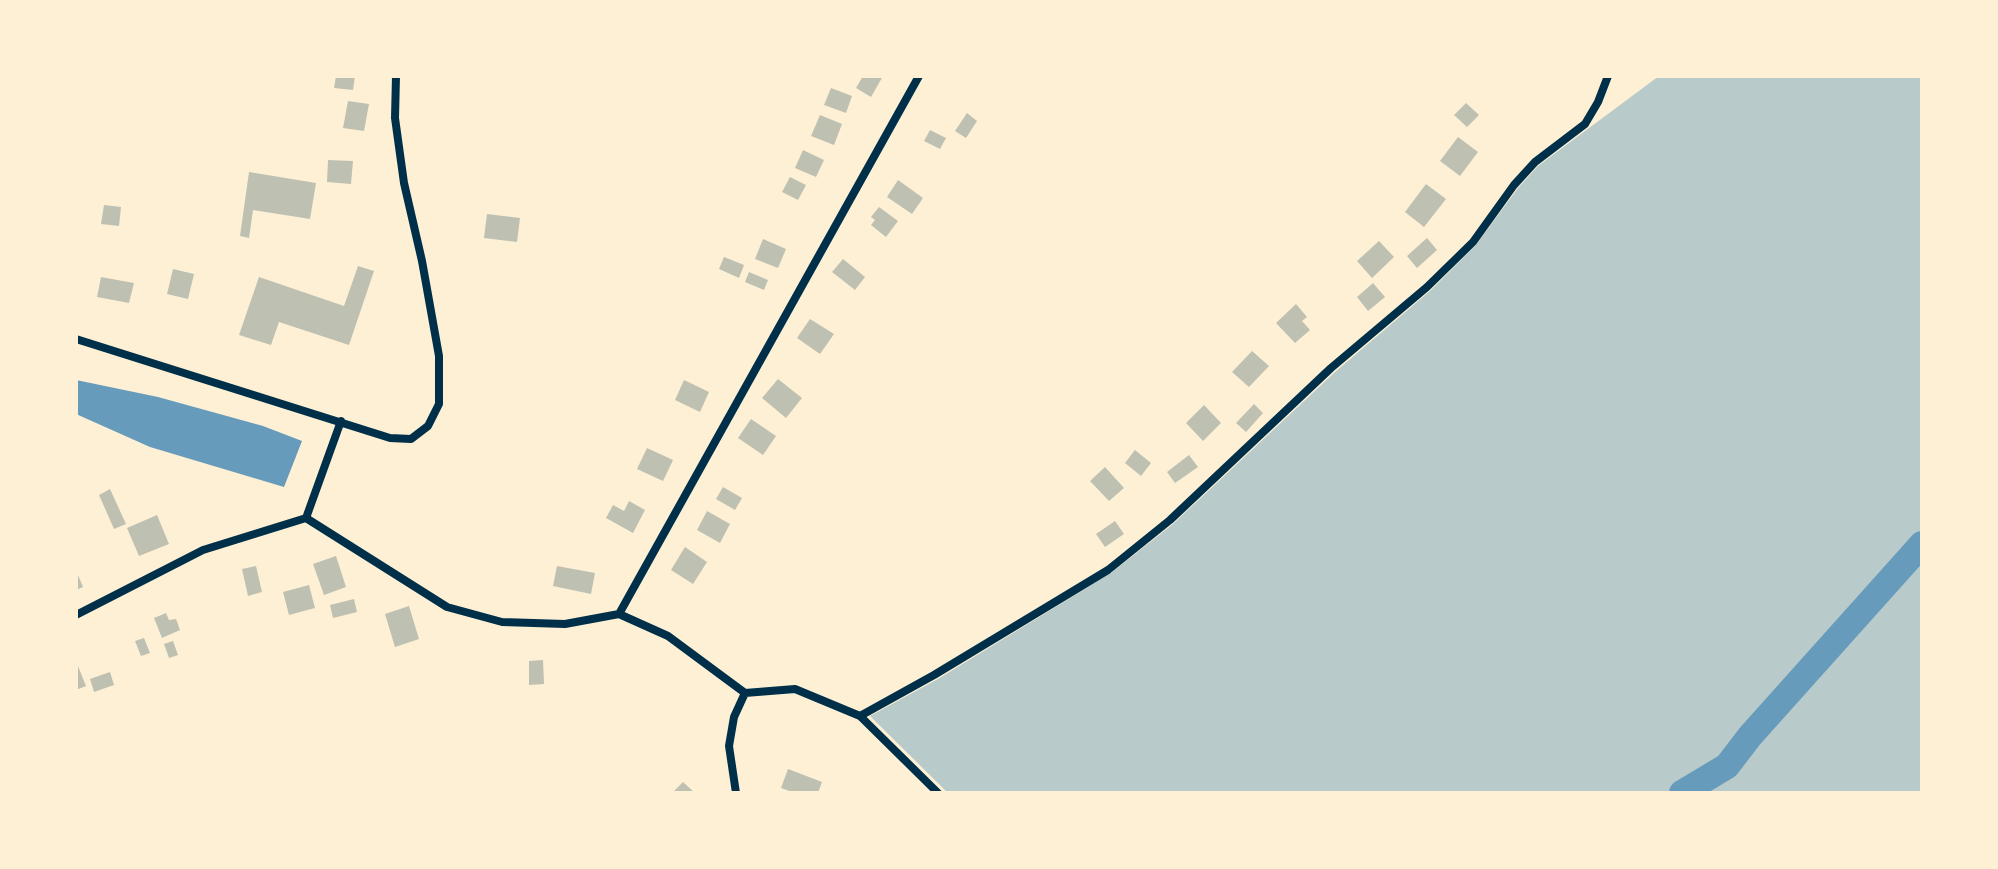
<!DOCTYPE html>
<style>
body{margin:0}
#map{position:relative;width:1998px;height:869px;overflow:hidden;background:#fdf0d5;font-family:"PT Sans",sans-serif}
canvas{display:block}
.frame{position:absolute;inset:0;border:78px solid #fdf0d5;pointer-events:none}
</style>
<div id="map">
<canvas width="1998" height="869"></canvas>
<div class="frame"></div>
</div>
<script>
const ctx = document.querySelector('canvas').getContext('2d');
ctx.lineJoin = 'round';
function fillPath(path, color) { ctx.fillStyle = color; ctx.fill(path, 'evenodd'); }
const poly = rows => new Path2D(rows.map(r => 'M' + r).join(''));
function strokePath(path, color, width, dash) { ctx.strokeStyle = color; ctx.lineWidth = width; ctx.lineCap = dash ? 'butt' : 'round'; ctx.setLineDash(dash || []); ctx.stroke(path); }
fillPath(poly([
 [1659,76,1922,76,1922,793,948,793,870,716,938,679,1111,573,1173,524,1335,372,1430,291,1476,245,1518,188,1538,166]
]), '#b9caca');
fillPath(poly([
 [76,380,158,397,263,426,302,441,284,487,150,447,76,414]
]), '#669bbc');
strokePath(poly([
 [1682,793,1727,766,1750,736,1922,544]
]), '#669bbc', 26);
fillPath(poly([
 [336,76,355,76,353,90,334,88],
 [863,76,883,76,871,97,856,88],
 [831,88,852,96,846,113,824,105],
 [348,101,369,104,364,131,343,128],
 [1466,103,1479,115,1467,127,1454,115],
 [967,113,977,121,966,138,955,131],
 [820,115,842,124,834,145,811,136],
 [930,130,946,138,940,149,924,141],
 [1458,137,1478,152,1460,176,1440,161],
 [803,150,824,160,816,177,795,168],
 [328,160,353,161,351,184,327,182],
 [249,172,316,183,310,219,253,210,249,238,240,236],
 [790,177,806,185,798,200,782,192],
 [898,180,923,198,912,214,887,197],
 [1426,184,1446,199,1424,227,1405,212],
 [104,205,121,207,119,226,101,224],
 [879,207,898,221,886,237,871,225,875,220,871,217],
 [487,214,520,218,517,242,484,238],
 [1427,238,1437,250,1417,268,1407,256],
 [763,239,786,249,778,268,755,259],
 [1379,241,1394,257,1372,278,1357,261],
 [724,257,744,265,739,278,719,269],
 [843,259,865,277,855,290,832,272],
 [358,266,374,271,349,345,279,322,271,345,239,335,259,277,344,306],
 [173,269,194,274,188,299,167,294],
 [749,272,768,280,764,290,745,282],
 [101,277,134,283,129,303,97,297],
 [1373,283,1385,297,1368,311,1357,297],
 [1296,304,1307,317,1302,321,1310,330,1295,343,1276,323],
 [810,319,834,334,820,354,797,338],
 [1252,351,1269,366,1249,387,1232,372],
 [778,379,802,398,786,418,762,398],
 [684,380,709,392,700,412,675,400],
 [1254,404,1263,413,1246,432,1236,423],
 [1204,405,1221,423,1203,441,1186,423],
 [751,419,776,436,763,455,738,438],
 [647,448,673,460,663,481,637,469],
 [1135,450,1151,463,1141,476,1125,463],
 [1189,455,1198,467,1175,483,1167,472],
 [1105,467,1124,488,1109,501,1090,481],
 [723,487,742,498,735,510,716,499],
 [110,489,126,524,114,529,99,495],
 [629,501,645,510,633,533,606,518,613,505,624,511],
 [707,511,730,524,720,543,697,530],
 [157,515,169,544,139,556,127,528],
 [1115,521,1124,534,1105,547,1096,534],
 [685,547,707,562,693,584,671,570],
 [336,556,346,587,324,595,313,564],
 [256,566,262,592,248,596,242,569],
 [557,566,595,573,591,594,553,586],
 [76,570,83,587,76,590],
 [309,585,315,608,289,615,283,592],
 [354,599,357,612,333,618,330,605],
 [409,606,419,639,395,647,385,614],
 [166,613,169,620,176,619,180,630,162,638,154,618],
 [144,638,150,653,141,656,135,641],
 [173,641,178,655,169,658,164,644],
 [543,660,544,684,529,685,529,661],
 [76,661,86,686,76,690],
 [110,672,114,685,94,692,90,679],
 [788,769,822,782,818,793,795,793,781,788],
 [683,782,695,793,672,793]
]), '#bec0b2');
strokePath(poly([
 [76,339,390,438,411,439,428,426,439,404,439,356,422,261,404,183,395,118,396,76],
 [306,518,341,421],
 [619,614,919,76],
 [76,615,203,550,306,518,447,607,502,622,565,624,619,614,668,636,745,693,795,689,860,716,938,793],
 [860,716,934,675,1108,570,1170,520,1331,368,1427,287,1473,242,1514,185,1535,162,1585,124,1598,102,1608,76],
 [736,793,729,746,734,717,745,693]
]), '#003049', 8);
</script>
